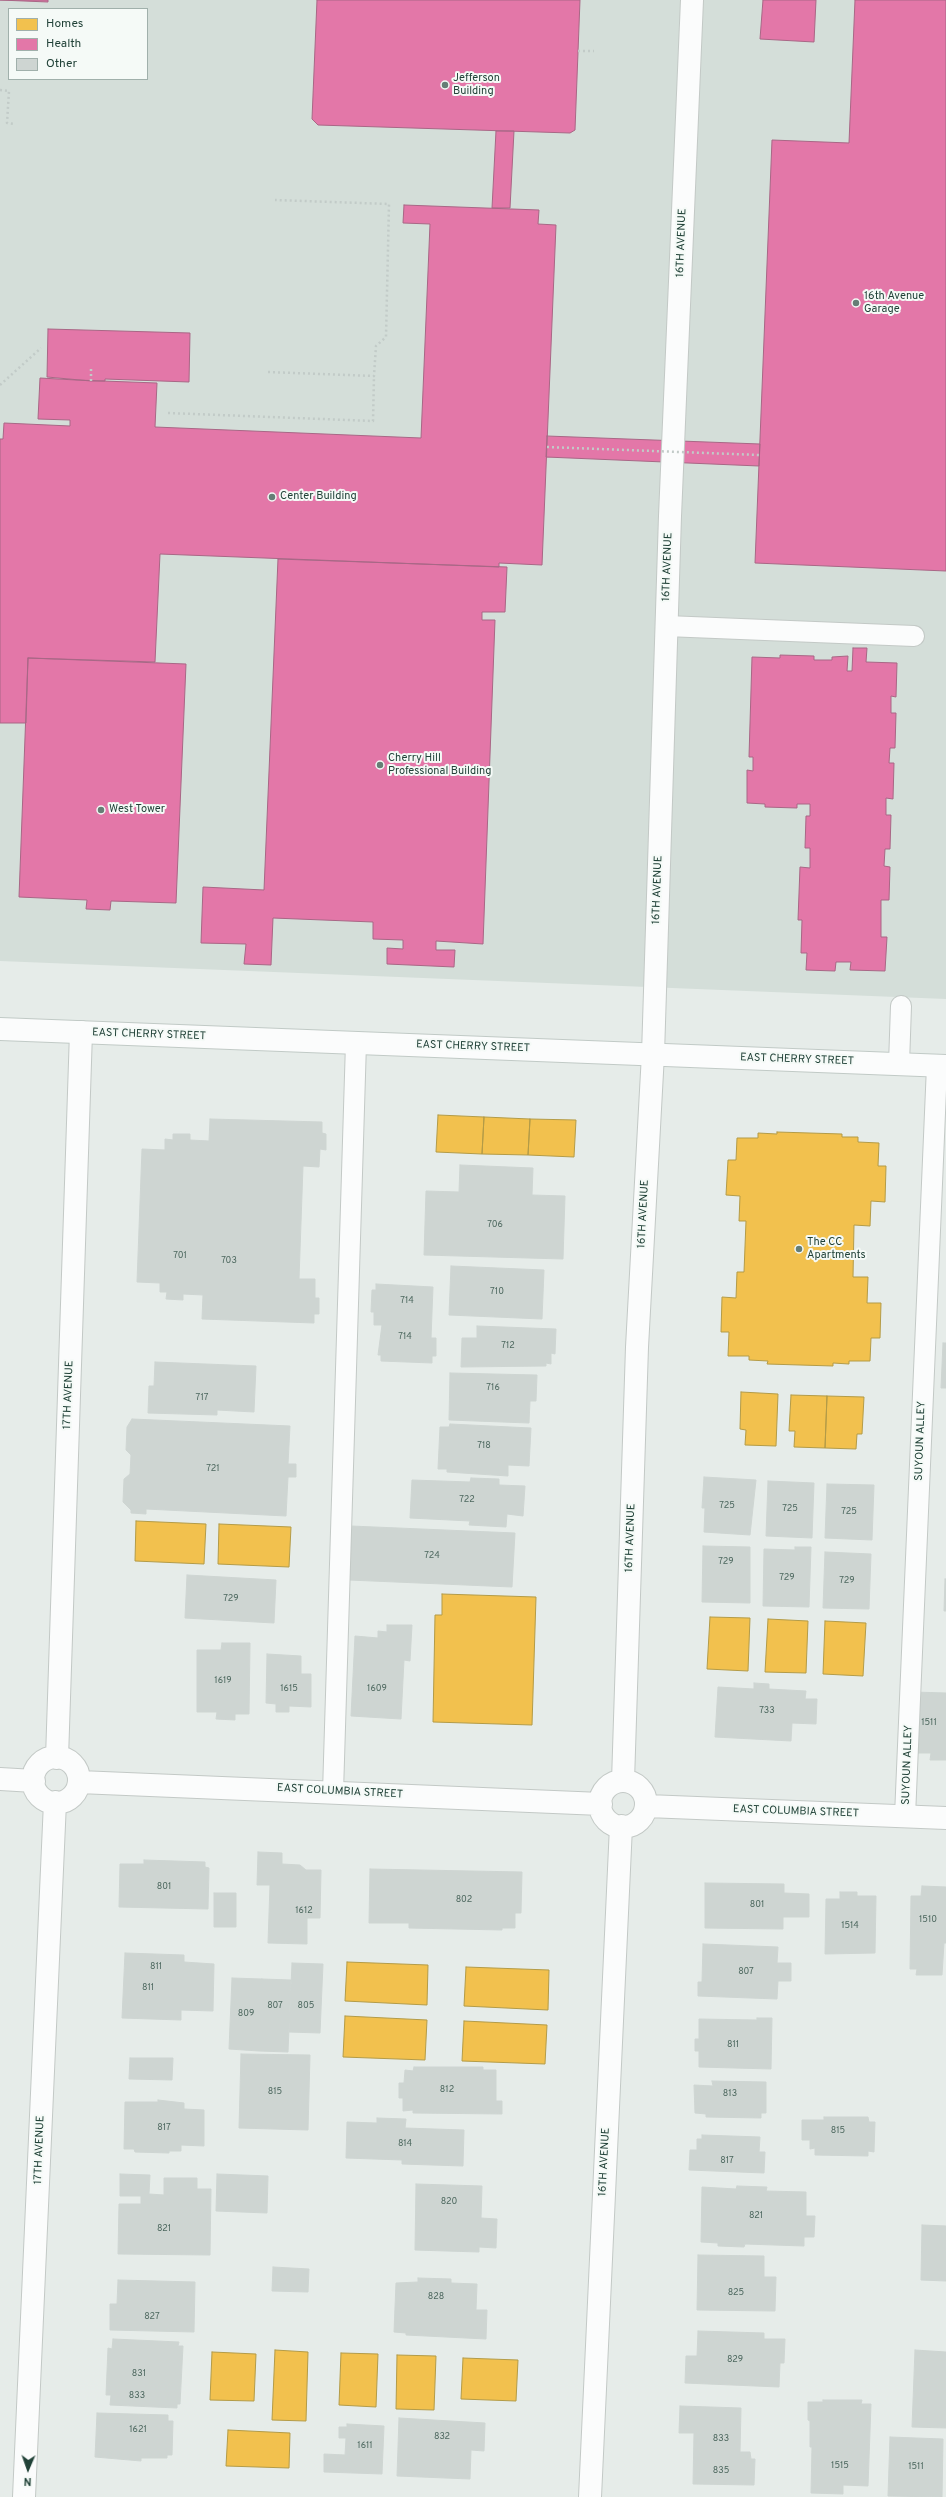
<!DOCTYPE html>
<style>
body{margin:0}
#map{position:relative;width:946px;height:2497px;overflow:hidden;background:#e6ece9;font-family:Overpass,sans-serif}
canvas{display:block}
.legend{position:absolute;left:8px;top:8px;width:140px;height:72px;box-sizing:border-box;background:#f5faf7;border:1px solid #a0b0ab;margin:0;padding:5px 7px;list-style:none;font-size:12px;color:#214238}
.legend li{display:flex;align-items:center;gap:8px;height:20px}
.legend b{width:20px;border:1px solid #a0b0ab}
.north{position:absolute;left:8px;top:2449px;width:40px;height:40px;-webkit-text-stroke:3px #f5faf7;paint-order:stroke;rotate:182deg;font-size:11px;font-weight:700;line-height:16px;text-align:center;color:#214238}
.north::after{content:'';display:block;margin:auto;width:14px;height:18px;background:#214238;clip-path:polygon(50% 0,100% 100%,50% 72%,0 100%)}
</style>
<div id="map">
<canvas width="946" height="2497"></canvas>
<ul class="legend">
<li><b style="height:11px;background:#f2c14e"></b>Homes</li>
<li><b style="height:11px;background:#e377a8"></b>Health</li>
<li><b style="height:11px;background:#ced5d2"></b>Other</li>
</ul>
<div class="north">N</div>
</div>
<script>
const ctx = document.querySelector('canvas').getContext('2d');
ctx.lineJoin = 'round';
function fillPath(path, color) { ctx.fillStyle = color; ctx.fill(path, 'evenodd'); }
const poly = rows => new Path2D(rows.map(r => 'M' + r).join(''));
function strokePath(path, color, width, dash) { ctx.strokeStyle = color; ctx.lineWidth = width; ctx.lineCap = dash ? 'butt' : 'round'; ctx.setLineDash(dash || []); ctx.stroke(path); }
function write(font, color, halo, rows, align = 'center') {
  ctx.font = font + ' Overpass,sans-serif'; ctx.lineWidth = 4; ctx.setLineDash([]); ctx.textBaseline = 'middle'; ctx.strokeStyle = halo; ctx.fillStyle = color; for (const [text, x, y, turn = 0] of rows) {
    ctx.save(); ctx.translate(x, y); ctx.rotate((+turn || 0) * Math.PI / 180); ctx.textAlign = isNaN(turn) ? turn : align; if (halo) ctx.strokeText(text, 0, 0); ctx.fillText(text, 0, 0); ctx.restore();
  }
}
fillPath(poly([
 [0,0,946,0,946,999,0,961],
 [9,9,147,9,147,79,9,79]
]), '#d4ded9');
const homes = poly([
 [438,1115,484,1117,482,1154,436,1152,438,1115],
 [484,1117,530,1119,528,1155,482,1154,484,1117],
 [530,1119,576,1120,574,1157,528,1155,530,1119],
 [777,1132,842,1134,842,1137,858,1137,858,1142,879,1143,878,1166,886,1166,885,1202,871,1201,870,1226,854,1225,853,1277,868,1277,867,1303,881,1303,880,1338,871,1338,870,1361,849,1361,849,1364,833,1363,833,1366,767,1364,768,1361,749,1360,749,1356,728,1356,729,1332,721,1332,722,1297,736,1298,737,1272,744,1272,746,1221,739,1221,740,1196,726,1195,728,1160,736,1160,737,1138,758,1138,758,1133,777,1134,777,1132],
 [741,1392,778,1394,776,1446,745,1445,746,1430,740,1429,741,1392],
 [791,1395,827,1396,825,1448,794,1447,795,1431,789,1431,791,1395],
 [827,1396,864,1397,862,1434,857,1434,856,1449,825,1448,827,1396],
 [136,1521,206,1524,204,1564,135,1561,136,1521],
 [219,1524,291,1527,289,1567,218,1564,219,1524],
 [442,1594,536,1597,532,1725,433,1722,435,1615,442,1615,442,1594],
 [710,1617,750,1618,748,1671,707,1669,710,1617],
 [768,1619,808,1621,806,1673,765,1672,768,1619],
 [825,1621,866,1623,863,1676,823,1674,825,1621],
 [347,1962,428,1965,427,2005,345,2001,347,1962],
 [466,1967,549,1970,548,2010,464,2006,466,1967],
 [345,2016,427,2020,425,2060,343,2057,345,2016],
 [464,2021,547,2025,545,2064,462,2061,464,2021],
 [275,2350,308,2352,306,2421,272,2420,275,2350],
 [212,2352,256,2354,254,2401,210,2400,212,2352],
 [341,2353,378,2354,376,2407,339,2405,341,2353],
 [397,2355,436,2356,434,2410,396,2409,397,2355],
 [463,2358,518,2360,516,2401,461,2399,463,2358],
 [228,2430,290,2433,289,2468,226,2466,228,2430]
]);
fillPath(homes, '#f2c14e');
strokePath(homes, '#b39b47', 1);
const health = poly([
 [0,0,48,0,48,2,0,0],
 [317,0,580,0,575,130,570,133,318,125,312,119,317,0],
 [763,0,816,0,814,42,760,39,763,0],
 [855,0,946,0,946,571,755,563,772,140,849,143,855,0],
 [496,131,514,131,510,208,492,208,496,131],
 [404,205,539,210,538,224,556,225,542,565,499,563,499,567,160,554,155,662,28,658,26,723,0,723,0,439,3,439,4,423,70,426,70,420,38,419,40,378,76,380,157,383,155,427,421,438,430,224,403,223,404,205],
 [48,329,190,333,189,382,105,379,105,381,91,381,47,377,48,329],
 [547,436,760,444,759,466,546,457,547,436],
 [278,559,507,567,505,612,482,612,482,620,495,620,483,944,436,941,436,950,455,950,454,967,387,964,387,948,403,949,403,940,373,939,373,922,273,918,271,965,244,964,246,944,201,943,203,887,264,890,278,559],
 [853,648,867,648,866,662,897,663,896,697,891,696,891,713,896,713,895,748,890,748,889,763,894,763,893,799,886,798,886,815,891,815,890,849,885,849,884,866,890,867,889,900,881,900,881,937,887,937,885,971,850,970,851,962,836,962,835,971,806,970,807,953,801,953,802,920,798,920,800,867,810,868,810,848,805,848,806,816,810,816,810,804,797,804,797,808,765,807,765,804,747,803,747,770,753,771,753,757,749,757,752,657,780,658,780,655,814,656,814,660,832,660,832,657,848,656,847,671,852,671,853,648],
 [28,658,186,664,176,903,111,901,110,910,86,909,87,900,19,897,28,658]
]);
fillPath(health, '#e377a8');
strokePath(health, '#a96786', 1);
const building = poly([
 [210,1119,322,1122,322,1133,326,1134,326,1150,320,1149,319,1167,303,1166,299,1279,315,1279,315,1298,319,1298,319,1314,314,1314,314,1323,202,1319,203,1295,183,1294,183,1300,166,1299,167,1292,160,1292,160,1283,137,1282,142,1149,165,1150,165,1139,173,1140,173,1134,190,1134,190,1140,209,1141,210,1119],
 [460,1165,533,1168,532,1195,565,1196,563,1259,424,1255,426,1191,459,1192,460,1165],
 [451,1266,544,1270,542,1319,449,1315,451,1266],
 [376,1284,433,1287,431,1338,436,1338,436,1356,432,1356,432,1363,381,1361,381,1355,378,1355,382,1325,374,1325,374,1312,371,1312,372,1290,376,1290,376,1284],
 [477,1326,556,1329,555,1354,551,1353,551,1364,546,1363,546,1366,461,1367,462,1338,477,1338,477,1326],
 [943,1343,946,1343,946,1388,941,1388,943,1343],
 [155,1362,256,1366,254,1412,217,1410,217,1415,148,1413,149,1386,154,1386,155,1362],
 [450,1373,537,1375,536,1401,530,1401,529,1423,449,1420,450,1373],
 [132,1419,290,1426,288,1464,296,1464,296,1477,288,1477,286,1516,146,1509,146,1514,131,1513,131,1510,123,1502,124,1479,130,1474,131,1455,126,1450,127,1427,132,1419],
 [450,1424,531,1428,529,1466,508,1465,508,1476,447,1472,447,1469,438,1469,440,1427,449,1427,450,1424],
 [704,1477,756,1480,750,1535,704,1532,705,1508,702,1508,704,1477],
 [471,1478,499,1479,499,1485,525,1486,523,1516,507,1514,506,1527,469,1525,470,1521,410,1518,412,1480,470,1482,471,1478],
 [768,1481,814,1483,812,1538,766,1536,768,1481],
 [827,1484,874,1485,872,1540,825,1538,827,1484],
 [351,1526,515,1533,512,1587,349,1580,351,1526],
 [703,1546,750,1547,750,1603,702,1602,703,1546],
 [795,1547,811,1547,809,1607,763,1606,764,1549,795,1550,795,1547],
 [825,1552,871,1554,869,1609,823,1608,825,1552],
 [187,1575,276,1580,274,1623,185,1618,187,1575],
 [945,1579,946,1579,946,1611,944,1611,945,1579],
 [387,1625,412,1625,410,1661,404,1660,401,1719,351,1716,355,1636,378,1638,378,1631,387,1632,387,1625],
 [222,1643,250,1643,249,1714,235,1714,235,1720,216,1719,217,1712,197,1712,197,1650,221,1650,222,1643],
 [267,1654,301,1656,301,1674,311,1674,311,1707,289,1706,289,1712,276,1712,276,1704,266,1703,267,1654],
 [754,1683,769,1684,769,1689,806,1691,805,1699,817,1699,816,1724,792,1723,791,1741,715,1737,718,1687,754,1689,754,1683],
 [913,1692,946,1693,946,1760,930,1760,931,1753,912,1753,913,1692],
 [258,1852,282,1853,282,1864,300,1865,306,1870,321,1870,320,1918,307,1918,307,1944,268,1943,270,1885,257,1885,258,1852],
 [144,1860,205,1862,205,1867,209,1868,208,1909,119,1907,120,1864,144,1864,144,1860],
 [370,1869,522,1872,521,1913,515,1913,515,1928,502,1928,502,1930,409,1928,409,1923,369,1923,370,1869],
 [705,1883,784,1884,784,1893,809,1894,809,1917,783,1917,783,1929,705,1928,705,1883],
 [922,1886,946,1887,946,1943,944,1943,942,1975,916,1975,917,1969,910,1969,911,1896,921,1896,922,1886],
 [840,1892,857,1892,857,1896,876,1896,875,1953,825,1954,826,1899,840,1899,840,1892],
 [214,1893,236,1893,236,1927,214,1927,214,1893],
 [703,1944,778,1947,777,1963,791,1963,791,1981,778,1981,777,1999,698,1996,698,1982,702,1982,703,1944],
 [125,1953,184,1955,184,1962,214,1964,213,2011,181,2010,181,2020,122,2018,125,1953],
 [292,1963,323,1964,320,2033,289,2032,292,1963],
 [232,1978,262,1979,259,2051,229,2049,232,1978],
 [262,1979,291,1980,288,2052,259,2051,262,1979],
 [757,2018,772,2018,771,2069,699,2067,699,2051,695,2051,695,2039,699,2039,699,2019,757,2020,757,2018],
 [241,2054,310,2055,308,2130,239,2128,241,2054],
 [130,2058,173,2058,172,2080,129,2079,130,2058],
 [414,2067,483,2067,483,2070,496,2070,496,2101,502,2101,502,2114,413,2113,413,2110,403,2111,403,2098,399,2098,399,2083,404,2083,405,2070,413,2071,414,2067],
 [712,2081,766,2082,766,2113,761,2113,761,2118,706,2117,706,2114,695,2113,694,2085,713,2086,712,2081],
 [158,2100,184,2103,184,2109,204,2110,204,2146,181,2145,181,2151,169,2151,169,2153,135,2152,134,2149,124,2149,125,2102,158,2102,158,2100],
 [824,2117,868,2117,869,2122,875,2122,874,2152,868,2151,868,2156,815,2155,815,2148,810,2149,810,2140,802,2140,802,2120,824,2120,824,2117],
 [377,2118,406,2119,405,2128,464,2130,463,2166,402,2164,402,2160,346,2158,347,2122,377,2123,377,2118],
 [702,2135,760,2137,759,2152,765,2152,764,2173,689,2170,690,2150,697,2150,697,2139,702,2139,702,2135],
 [120,2174,150,2175,149,2194,164,2195,164,2178,197,2178,197,2189,211,2189,210,2255,118,2254,119,2204,141,2204,141,2196,120,2196,120,2174],
 [217,2174,268,2176,267,2213,216,2211,217,2174],
 [416,2184,482,2186,481,2218,497,2219,496,2248,479,2247,479,2252,415,2250,416,2184],
 [737,2186,767,2187,766,2191,806,2192,806,2216,815,2216,814,2237,804,2237,804,2246,745,2244,744,2247,718,2246,718,2243,701,2242,702,2187,736,2189,737,2186],
 [922,2225,946,2226,946,2281,921,2280,922,2225],
 [698,2255,764,2256,764,2277,776,2277,775,2311,697,2310,698,2255],
 [273,2267,309,2269,308,2292,272,2291,273,2267],
 [418,2278,451,2279,451,2283,477,2284,476,2310,487,2310,486,2339,406,2335,406,2333,394,2332,396,2283,418,2282,418,2278],
 [118,2280,195,2282,194,2332,110,2330,110,2304,117,2304,118,2280],
 [698,2331,764,2333,764,2339,785,2339,784,2363,780,2363,779,2387,685,2383,686,2356,697,2356,698,2331],
 [113,2339,179,2342,178,2346,183,2346,180,2404,177,2404,177,2408,110,2405,111,2395,106,2395,108,2348,112,2349,113,2339],
 [915,2350,946,2352,946,2428,912,2427,915,2350],
 [823,2400,862,2400,861,2404,871,2404,868,2486,843,2485,843,2494,811,2493,812,2447,810,2447,810,2421,808,2420,808,2402,823,2402,823,2400],
 [680,2406,741,2408,740,2452,750,2452,751,2459,755,2459,754,2485,693,2484,694,2433,679,2433,680,2406],
 [97,2413,168,2415,168,2421,173,2421,172,2455,167,2455,167,2458,141,2458,141,2461,95,2457,97,2413],
 [399,2418,485,2423,484,2451,471,2450,470,2479,397,2476,399,2418],
 [347,2424,384,2426,382,2474,324,2472,324,2454,345,2455,346,2438,339,2438,339,2427,347,2427,347,2424],
 [890,2437,943,2439,942,2497,888,2496,890,2437]
]);
fillPath(building, '#ced5d2');
strokePath(building, '#ced5d2', 1);
const service = poly([
 [666,626,914,636],
 [899,1064,901,1006],
 [333,1792,356,1043],
 [905,1816,937,1066]
]);
const minor = poly([
 '33 1780a23 23 0 1 1 46 0a23 23 0 1 1-46 0Z',
 [57,1758,81,1032],
 [0,1779,34,1781],
 [623,1781,637,1347,653,1054,670,516,692,0],
 '600 1804a23 23 0 1 1 46 0a23 23 0 1 1-46 0Z',
 [79,1782,601,1804],
 [647,1806,946,1818],
 [24,2497,55,1802],
 [590,2497,621,1826]
]);
const secondary = poly([
 [0,1029,946,1066]
]);
strokePath(service, '#c3c9c6', 22);
strokePath(minor, '#c3c9c6', 24);
strokePath(secondary, '#c1cac6', 24);
strokePath(poly([
 [578,51,594,51],
 [0,90,9,91,7,123,15,124],
 [268,372,374,376,376,346,386,337,389,204,275,200],
 [91,381,91,368],
 [0,385,41,348],
 [168,413,373,421,374,376]
]), '#c2cbc8', 2.5, [2, 3]);
strokePath(service, '#fbfcfc', 20);
strokePath(minor, '#fbfcfc', 22);
strokePath(secondary, '#fbfcfc', 22);
strokePath(poly([
 [547,447,759,455]
]), '#c2cbc8', 2.5, [2, 3]);
for (const [x, y, r, color] of [
 [445,85,4,"#667e76"],
 [856,303,4,"#667e76"],
 [272,497,4,"#667e76"],
 [380,765,4,"#667e76"],
 [101,810,4,"#667e76"],
 [799,1249,4,"#667e76"]
]) { const dot = new Path2D(); dot.arc(x, y, r, 0, 2 * Math.PI); ctx.fillStyle = color; ctx.fill(dot); strokePath(dot, '#f5faf7', 1.5); }
write('9px', '#4d685f', null, [
 ["706",495,1225],
 ["701",180,1256],
 ["703",229,1261],
 ["710",497,1292],
 ["714",407,1301],
 ["714",405,1337],
 ["712",508,1346],
 ["716",493,1388],
 ["717",202,1398],
 ["718",484,1446],
 ["721",213,1469],
 ["722",467,1500],
 ["725",727,1506],
 ["725",790,1509],
 ["725",849,1512],
 ["724",432,1556],
 ["729",726,1562],
 ["729",787,1578],
 ["729",847,1581],
 ["729",231,1599],
 ["1619",223,1681],
 ["1615",289,1689],
 ["1609",377,1689],
 ["733",767,1711],
 ["1511",929,1723],
 ["801",164,1887],
 ["802",464,1900],
 ["801",757,1905],
 ["1612",304,1911],
 ["1510",928,1920],
 ["1514",850,1926],
 ["811",156,1967],
 ["807",746,1972],
 ["811",148,1988],
 ["807",275,2006],
 ["805",306,2006],
 ["809",246,2014],
 ["811",733,2045],
 ["812",447,2090],
 ["815",275,2092],
 ["813",730,2094],
 ["817",164,2128],
 ["815",838,2131],
 ["814",405,2144],
 ["817",727,2161],
 ["820",449,2202],
 ["821",756,2216],
 ["821",164,2229],
 ["825",736,2293],
 ["828",436,2297],
 ["827",152,2317],
 ["829",735,2360],
 ["831",139,2374],
 ["833",137,2396],
 ["1621",138,2430],
 ["832",442,2437],
 ["833",721,2439],
 ["1611",365,2446],
 ["1515",840,2466],
 ["1511",916,2467],
 ["835",721,2471]
]);
write('11px', '#214238', '#f5faf7', [
 ["Jefferson",453,79],
 ["Building",453,92],
 ["16th Avenue",864,297],
 ["Garage",864,310],
 ["Center Building",280,497],
 ["Cherry Hill",388,759],
 ["Professional Building",388,772],
 ["West Tower",109,810],
 ["The CC",807,1243],
 ["Apartments",807,1256]
], 'left');
write('11px', '#214238', '#f5faf7', [
 ["16TH AVENUE",682,243,-88],
 ["16TH AVENUE",668,567,-88],
 ["16TH AVENUE",658,890,-88],
 ["EAST CHERRY STREET",149,1035,2],
 ["EAST CHERRY STREET",473,1047,2],
 ["EAST CHERRY STREET",797,1060,2],
 ["16TH AVENUE",644,1214,-87],
 ["17TH AVENUE",69,1395,-88],
 ["SUYOUN ALLEY",921,1441,-88],
 ["16TH AVENUE",631,1538,-88],
 ["SUYOUN ALLEY",908,1765,-88],
 ["EAST COLUMBIA STREET",340,1792,3],
 ["EAST COLUMBIA STREET",796,1812,2],
 ["17TH AVENUE",40,2150,-88],
 ["16TH AVENUE",605,2162,-87]
]);
</script>
